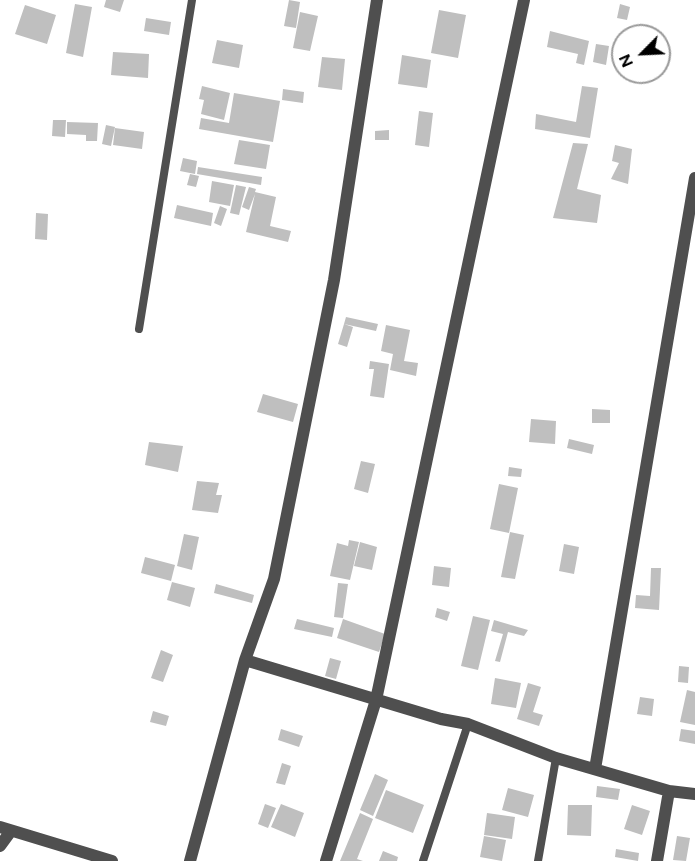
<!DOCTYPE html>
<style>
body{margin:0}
#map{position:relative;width:695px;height:861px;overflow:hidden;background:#fff;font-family:Figtree,sans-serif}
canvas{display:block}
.north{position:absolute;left:611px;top:24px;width:60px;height:60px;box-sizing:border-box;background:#fff;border:2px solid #999;border-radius:50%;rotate:246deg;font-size:16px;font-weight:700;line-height:24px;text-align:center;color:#000}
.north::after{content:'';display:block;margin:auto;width:21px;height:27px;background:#000;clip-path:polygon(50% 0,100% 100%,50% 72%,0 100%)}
</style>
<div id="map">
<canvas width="695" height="861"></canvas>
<div class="north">N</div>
</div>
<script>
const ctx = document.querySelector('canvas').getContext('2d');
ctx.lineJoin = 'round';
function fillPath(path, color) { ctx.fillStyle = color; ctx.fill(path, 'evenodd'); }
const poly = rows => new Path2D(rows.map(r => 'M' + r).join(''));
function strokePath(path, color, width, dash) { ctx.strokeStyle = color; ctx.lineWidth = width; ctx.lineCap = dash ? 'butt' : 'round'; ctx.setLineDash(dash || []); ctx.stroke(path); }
fillPath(poly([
 [106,0,124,0,120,12,104,7],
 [289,0,300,2,296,28,284,26],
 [75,4,92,7,83,57,66,53],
 [620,4,630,7,627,20,617,18],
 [25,5,56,15,47,44,15,34],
 [439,10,466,15,458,58,431,53],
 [300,12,318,16,310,51,293,48],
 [146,18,171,22,169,35,144,31],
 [550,31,589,41,584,65,576,63,578,54,547,47],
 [217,40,243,45,239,68,212,63],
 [596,44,609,46,606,65,593,62],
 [113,52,149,54,148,78,111,75],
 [402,55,431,60,427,88,398,84],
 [322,57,345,59,342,90,318,87],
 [202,86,230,93,224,120,201,114,204,100,199,99],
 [582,86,598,88,590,138,535,129,536,114,576,122],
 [283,89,304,92,303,103,282,100],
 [234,93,280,101,273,142,199,129,201,118,229,123],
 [419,111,433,113,429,147,415,145],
 [53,120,66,120,65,137,52,136],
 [67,122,98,123,97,141,86,141,86,135,67,134],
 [106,125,115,127,111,146,102,144],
 [115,128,144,132,142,149,113,145],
 [389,130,389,140,375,140,375,131],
 [239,140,270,145,266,169,234,164],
 [573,143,588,144,577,189,601,195,597,223,553,218],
 [615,145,632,149,628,184,611,179,619,163,612,161],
 [183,158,197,161,195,174,180,171],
 [198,167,262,177,261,185,197,174],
 [190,174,199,176,196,187,187,185],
 [212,181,234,185,230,206,209,202],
 [236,185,246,187,239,215,230,213],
 [249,187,256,189,255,192,276,197,270,226,291,231,288,242,246,232,255,194,249,210,242,207],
 [177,205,213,213,211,226,174,218],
 [220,206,227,209,221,226,214,223],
 [36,213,48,214,47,240,35,239],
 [346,317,378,324,376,331,344,324],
 [344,324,353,327,347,347,338,344],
 [386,325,410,330,404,361,418,363,416,376,390,370,393,354,381,351],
 [370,361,389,364,384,398,370,396,374,369,369,369],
 [263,394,298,404,293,422,257,412],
 [592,409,610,410,610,423,592,423],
 [531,419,556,421,555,444,529,442],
 [569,439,594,445,592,454,567,448],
 [149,442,183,446,178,472,145,465],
 [361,461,375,464,368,493,354,489],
 [509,467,522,469,521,477,508,476],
 [197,481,219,483,216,495,222,495,218,513,192,510],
 [499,484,518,488,509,533,490,529],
 [510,532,524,535,515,579,501,577],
 [184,534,199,537,192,570,177,566],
 [349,540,359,542,350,580,330,576,337,543,348,546],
 [360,542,377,547,372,570,354,566],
 [564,544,579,547,574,574,559,571],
 [145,557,175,565,171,581,141,573],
 [434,566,451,568,449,587,432,585],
 [651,568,661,568,659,610,635,608,636,595,650,596],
 [172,582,195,588,190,607,167,600],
 [338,583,348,584,343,618,334,617],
 [216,584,254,595,252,603,214,593],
 [437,608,450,612,447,621,435,617],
 [473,616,490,620,478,670,461,666],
 [297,619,334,628,332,637,294,629],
 [343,619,385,634,379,652,337,638],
 [494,620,528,630,524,636,508,632,500,662,495,661,503,634,491,631],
 [161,650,173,655,163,682,151,678],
 [330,658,341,661,336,679,325,676],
 [679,666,689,667,688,683,678,682],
 [495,678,521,683,516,708,491,704],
 [528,683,541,687,533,712,543,715,539,726,517,719],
 [687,690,695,692,695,725,680,722],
 [640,697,654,699,652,716,637,714],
 [153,711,169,716,166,726,150,722],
 [281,729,303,736,299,747,278,740],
 [681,729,695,731,695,744,679,741],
 [282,763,291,766,285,785,276,783],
 [375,774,388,780,373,816,360,810],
 [597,786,620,789,618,800,596,797],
 [508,788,534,795,528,817,502,810],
 [386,790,424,805,413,833,375,818],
 [265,804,276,808,268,828,258,824],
 [281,804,304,813,295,837,271,827],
 [568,805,592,805,591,836,567,835],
 [632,805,650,811,642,835,624,829],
 [360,813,373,819,357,859,363,861,340,861],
 [487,813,515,817,512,839,484,835],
 [484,836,506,840,502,861,480,857],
 [677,836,690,838,686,861,673,860],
 [616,849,639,853,638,861,615,857],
 [383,851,398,857,397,861,379,861]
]), '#bfbfbf');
strokePath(poly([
 [139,329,192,0],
 [423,861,468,724],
 [538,861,556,758]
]), '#4f4f4f', 8);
strokePath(poly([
 [245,660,441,719,468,724,556,758,669,791,695,794],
 [595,769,695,178],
 [0,827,112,861],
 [0,846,11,831],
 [190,861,245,660,274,579,334,280,377,0],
 [326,861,376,700,524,0],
 [657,861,669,791]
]), '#4f4f4f', 12);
</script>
